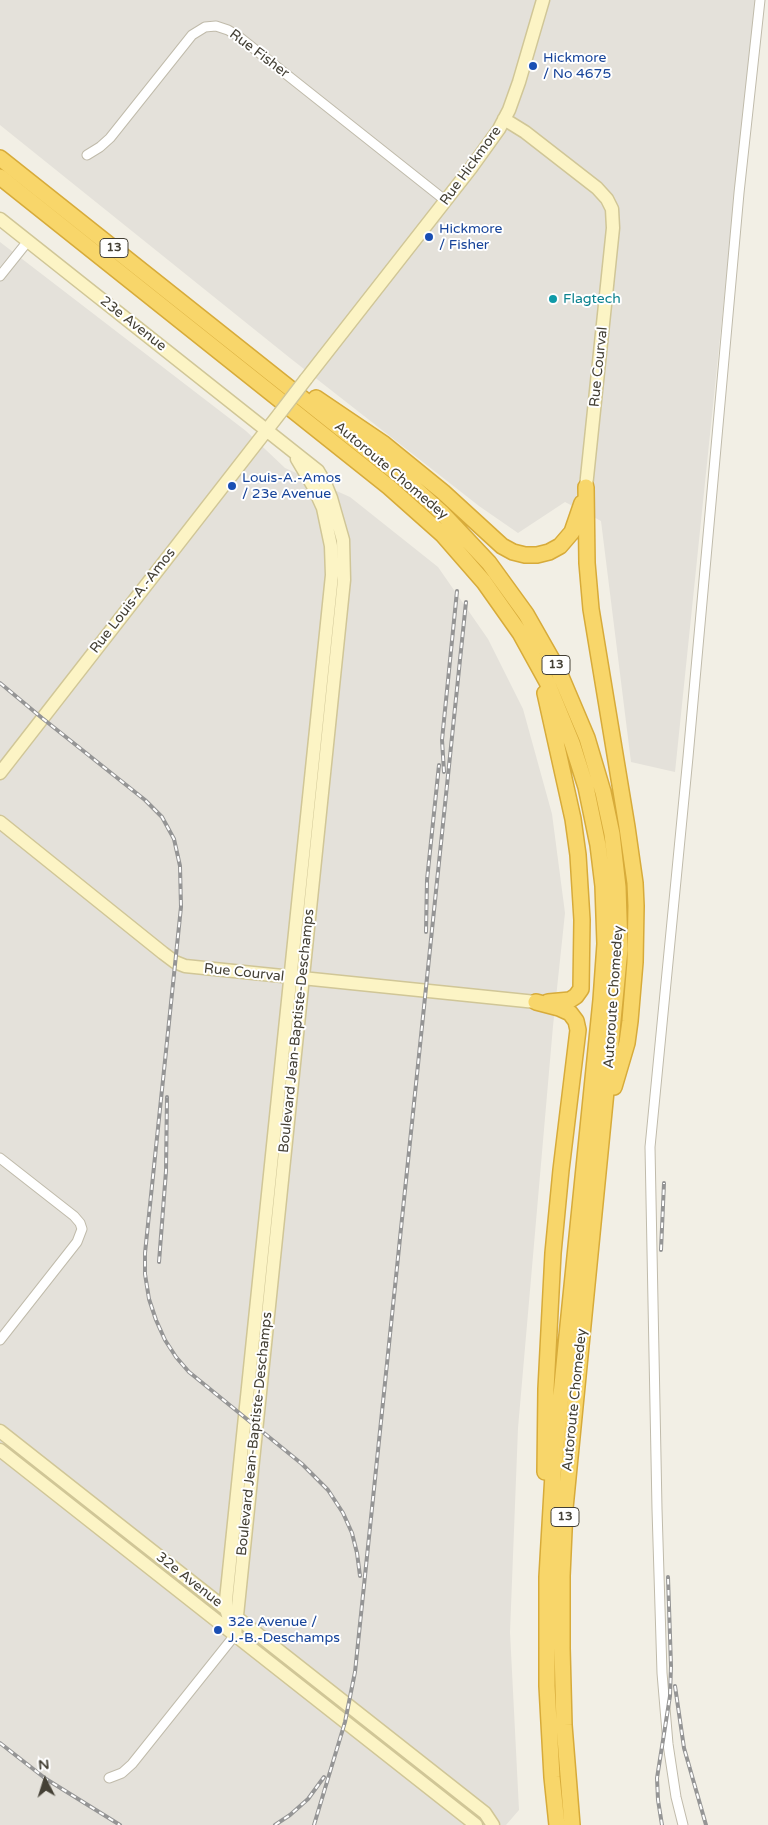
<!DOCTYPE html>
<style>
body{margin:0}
#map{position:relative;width:768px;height:1825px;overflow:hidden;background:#f2efe5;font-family:"Varela Round",sans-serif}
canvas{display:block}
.north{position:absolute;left:20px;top:1755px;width:50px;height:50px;-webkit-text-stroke:4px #fff;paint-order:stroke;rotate:355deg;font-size:14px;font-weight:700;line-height:20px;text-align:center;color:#444035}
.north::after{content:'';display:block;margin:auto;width:18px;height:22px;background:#444035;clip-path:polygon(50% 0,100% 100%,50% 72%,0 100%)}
</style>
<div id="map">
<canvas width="768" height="1825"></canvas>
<div class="north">N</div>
</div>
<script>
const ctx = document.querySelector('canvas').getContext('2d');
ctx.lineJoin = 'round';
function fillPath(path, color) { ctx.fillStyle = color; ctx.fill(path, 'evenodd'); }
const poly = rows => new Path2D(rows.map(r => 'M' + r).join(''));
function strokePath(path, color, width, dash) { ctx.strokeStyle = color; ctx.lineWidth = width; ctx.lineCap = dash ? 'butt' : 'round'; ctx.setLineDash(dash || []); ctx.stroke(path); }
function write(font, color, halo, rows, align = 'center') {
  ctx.font = font + ' "Varela Round",sans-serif'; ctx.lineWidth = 4; ctx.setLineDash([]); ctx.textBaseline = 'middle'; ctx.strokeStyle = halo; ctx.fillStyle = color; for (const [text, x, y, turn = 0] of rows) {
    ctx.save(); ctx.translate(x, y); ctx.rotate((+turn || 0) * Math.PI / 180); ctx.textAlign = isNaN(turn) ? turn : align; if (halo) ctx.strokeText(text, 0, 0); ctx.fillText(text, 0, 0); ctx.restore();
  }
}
fillPath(poly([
 [0,0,761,0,735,193,675,772,631,762,601,521,565,502,518,533,479,506,290,358,0,125],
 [0,242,246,431,285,468,350,497,438,567,488,639,523,709,552,814,565,913,553,1026,518,1428,510,1632,519,1810,506,1825,0,1825]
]), '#e4e1da');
const street = poly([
 [87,155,100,147,110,138,192,35,205,27,216,26,228,30,238,36,446,201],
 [0,276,28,241],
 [0,1158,74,1216,80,1223,82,1229,77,1242,0,1340],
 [109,1778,122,1773,132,1764,235,1635],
 [683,1825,676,1797,668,1744,662,1673,657,1509,650,1147,688,757,739,193,760,0]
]);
const secondary = poly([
 [504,119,525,132,597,188,607,199,612,209,613,228,586,487],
 [0,219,318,471,325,483,331,498,343,540,344,580,235,1635],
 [306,379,471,168,499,129,509,110,519,82,543,0],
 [0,773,280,413],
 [0,822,163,953,175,962,185,966,536,1002],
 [0,1431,485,1813,493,1825],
 [0,1450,476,1825],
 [232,1628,226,1609,226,1600,332,575,331,546,323,508,313,486,297,459]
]);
const highway = poly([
 [0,158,409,483,441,512,489,563,526,614,559,672,587,738,603,792,612,834,618,887,620,949,565,1508,562,1576,562,1648,564,1725,572,1825],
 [0,177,389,487,443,535,484,582,520,633,547,682,572,743,586,787,598,845,603,886,605,944,601,1000,553,1474,547,1577,547,1686,552,1777,557,1825],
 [316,398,384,444,443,492,502,546,513,552,525,555,537,555,549,552,560,546,572,532,582,503],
 [586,487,587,563,591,609,627,827,635,883,636,906,635,962,630,1021,627,1043,614,1087],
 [545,693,573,819,578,855,582,920,581,989,576,996,570,1000,548,1002],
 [536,1002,559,1008,570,1013,576,1021,578,1030,561,1170,553,1253,546,1389,545,1472]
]);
strokePath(street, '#c0bbab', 11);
strokePath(secondary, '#d0c697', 15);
strokePath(highway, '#d7ab3a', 18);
strokePath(street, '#fff', 9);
strokePath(secondary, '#fcf4c5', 12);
strokePath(highway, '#f8d66a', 15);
const rail = poly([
 [0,683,42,718,145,800,162,817,174,839,180,866,181,907,145,1253,145,1274,149,1299,156,1320,165,1340,176,1357,189,1372,302,1464,328,1490,343,1513,352,1533,357,1553,360,1576],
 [444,772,442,740,457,591],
 [426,932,427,880,439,765],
 [661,1250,664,1183],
 [159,1262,166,1171,167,1097],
 [675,1686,684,1748,706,1825],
 [0,1743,46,1779,120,1825],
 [275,1825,290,1815,308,1799,324,1777],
 [314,1825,345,1722,355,1672,466,602],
 [662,1825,658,1800,657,1778,670,1696,671,1666,668,1577]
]);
strokePath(rail, '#959595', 4);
strokePath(rail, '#fff', 2, [5.5]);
const secondaryBridge = poly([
 [280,413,306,379]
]);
strokePath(secondaryBridge, '#d0c697', 15, []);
strokePath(secondaryBridge, '#fcf4c5', 12);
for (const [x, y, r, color] of [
 [533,66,5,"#1a4fb4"],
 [429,237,5,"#1a4fb4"],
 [553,299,5,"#0f9aa8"],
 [232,486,5,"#1a4fb4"],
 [218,1630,5,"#1a4fb4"]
]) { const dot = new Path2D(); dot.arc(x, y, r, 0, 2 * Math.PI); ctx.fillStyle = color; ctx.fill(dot); strokePath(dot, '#fff', 2); }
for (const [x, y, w] of [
 [114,248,28],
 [556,665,28],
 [565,1517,28]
]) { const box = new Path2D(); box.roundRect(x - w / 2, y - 9.5, w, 19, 4); ctx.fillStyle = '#fff'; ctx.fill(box); strokePath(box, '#444035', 1); }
write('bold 12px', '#444035', null, [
 ["13",114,248],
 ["13",556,665],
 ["13",565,1517]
]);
write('14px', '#444035', '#fff', [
 ["Rue Fisher",259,54,37],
 ["Rue Hickmore",471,166,-54],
 ["23e Avenue",133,324,38],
 ["Rue Courval",599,367,-84],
 ["Autoroute Chomedey",391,471,40],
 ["Rue Louis-A.-Amos",133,601,-52],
 ["Rue Courval",244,973,6],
 ["Autoroute Chomedey",614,997,-86],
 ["Boulevard Jean-Baptiste-Deschamps",297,1031,-84],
 ["Autoroute Chomedey",575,1400,-84],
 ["Boulevard Jean-Baptiste-Deschamps",255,1434,-84],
 ["32e Avenue",189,1580,38]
]);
write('14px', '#164399', '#fff', [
 ["Hickmore",543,58],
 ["/ No 4675",543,74],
 ["Hickmore",439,229],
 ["/ Fisher",439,245],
 ["Louis-A.-Amos",242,478],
 ["/ 23e Avenue",242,494],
 ["32e Avenue /",228,1622],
 ["J.-B.-Deschamps",228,1638]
], 'left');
write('14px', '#0d838f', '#fff', [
 ["Flagtech",563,299]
], 'left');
</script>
